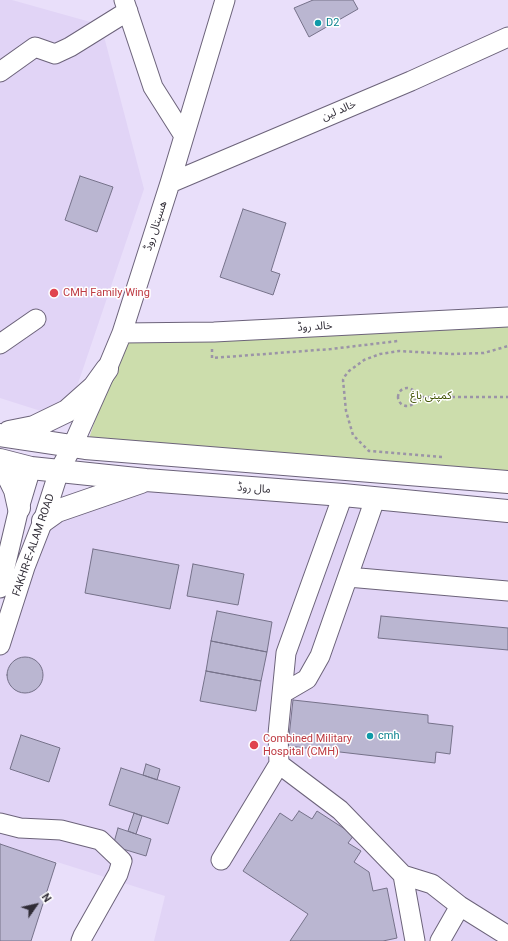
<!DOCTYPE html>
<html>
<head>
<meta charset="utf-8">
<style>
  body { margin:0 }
  #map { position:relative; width:508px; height:941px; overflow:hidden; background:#e9dffa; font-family:Roboto,sans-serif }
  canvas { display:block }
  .north { position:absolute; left:16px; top:885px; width:40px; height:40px; -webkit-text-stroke:3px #fff; paint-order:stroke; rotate:56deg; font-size:11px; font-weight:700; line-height:16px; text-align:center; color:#302c36 }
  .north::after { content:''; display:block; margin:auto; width:14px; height:18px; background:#302c36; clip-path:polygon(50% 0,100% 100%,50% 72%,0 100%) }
</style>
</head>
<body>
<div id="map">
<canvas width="508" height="941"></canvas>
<div class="north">N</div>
</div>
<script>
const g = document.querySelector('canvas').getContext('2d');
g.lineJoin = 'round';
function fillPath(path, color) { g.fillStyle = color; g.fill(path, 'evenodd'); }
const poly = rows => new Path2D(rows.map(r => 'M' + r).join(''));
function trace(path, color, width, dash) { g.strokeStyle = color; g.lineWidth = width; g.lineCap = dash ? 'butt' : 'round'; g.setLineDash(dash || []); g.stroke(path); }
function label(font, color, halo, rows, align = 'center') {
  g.font = font + ' Roboto,"Noto Sans Arabic",sans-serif'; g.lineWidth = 3; g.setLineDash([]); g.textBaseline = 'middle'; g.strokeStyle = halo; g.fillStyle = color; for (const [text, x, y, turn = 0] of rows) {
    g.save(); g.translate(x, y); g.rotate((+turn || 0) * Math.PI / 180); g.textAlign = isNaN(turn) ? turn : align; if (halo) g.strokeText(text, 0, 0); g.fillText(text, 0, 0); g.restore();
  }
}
fillPath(poly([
  [0,0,12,0,101,25,144,189,66,419,0,398],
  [146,480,508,515,508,941,154,941,165,896,0,844,0,647,43,521]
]), '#e1d4f6');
fillPath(poly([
  [508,317,508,479,86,447,125,332]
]), '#ccddac');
const building = poly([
  [313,0,353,0,358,9,309,37,294,8,313,0],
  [80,176,113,187,97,232,65,220,80,176],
  [243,209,286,223,271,271,280,274,273,295,220,277,243,209],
  [93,549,179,565,170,609,85,593,93,549],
  [193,564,244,574,238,605,187,596,193,564],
  [217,611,272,622,267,652,211,641,217,611],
  [381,616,508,628,508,650,378,638,381,616],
  [211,641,267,652,261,681,206,671,211,641],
  '7 675a18 18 0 1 1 36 0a18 18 0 1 1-36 0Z',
  [206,671,261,681,256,711,200,701,206,671],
  [293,700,428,715,428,723,453,726,450,754,436,752,435,763,288,746,293,700],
  [21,735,60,748,49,782,10,769,21,735],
  [146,764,160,769,157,780,143,775,146,764],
  [121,768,180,787,168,824,109,805,121,768],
  [299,811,312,819,317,811,354,835,348,843,361,851,354,862,369,872,373,891,387,888,397,938,383,941,290,941,308,914,243,871,280,813,292,821,299,811],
  [134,813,142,816,136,834,128,831,134,813],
  [118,828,151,839,146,856,113,846,118,828],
  [0,844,56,863,31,941,0,941,0,844]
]);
fillPath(building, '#bab6d1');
trace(building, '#76728a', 1);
const minor = poly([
  [124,0,153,87,184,136],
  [0,72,35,47,55,54,70,47,128,11],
  [170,183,411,81,508,37],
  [122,333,214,332,508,317],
  [0,344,36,319],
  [343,495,286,653,278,734,279,764,340,810,403,875,432,884,460,906,508,936],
  [348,577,508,591],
  [0,588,19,508,31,468],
  [0,645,25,567,43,521,59,471,72,447,107,369,122,333,170,183,225,0],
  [283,693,307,679,320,656,375,499],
  [0,823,20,828,61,830,100,840,122,861,118,874,83,936,81,941],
  [221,860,279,764],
  [403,875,415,941],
  [440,941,460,906]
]);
const major = poly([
  [9,432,34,427,67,411,94,387,107,369],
  [0,435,85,448,508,482],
  [0,460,31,468,146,480,343,495,508,511],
  [0,465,7,474,15,490,19,508],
  [43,521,57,511,141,482]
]);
trace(minor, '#6c637a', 21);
trace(major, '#6c637a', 24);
trace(poly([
  [212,349,212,358,331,349,398,341],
  '398 397a9 9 0 1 1 18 0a9 9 0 1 1-18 0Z',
  [416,397,508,397],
  [442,457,369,451,353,435,346,411,343,380,345,376,349,371,364,360,380,354,399,351,452,354,484,353,508,346]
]), '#9b94a7', 2.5, [3, 3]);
trace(minor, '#fff', 19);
trace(major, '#fff', 22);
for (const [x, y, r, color] of [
  [318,23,4,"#0f9aa8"],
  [54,293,5,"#e0444e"],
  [370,736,4,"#0f9aa8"],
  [254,745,5,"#e0444e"]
]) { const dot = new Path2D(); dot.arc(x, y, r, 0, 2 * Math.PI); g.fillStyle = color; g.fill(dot); trace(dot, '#fff', 1.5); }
label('11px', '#0d838f', '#fff', [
  ["D2",326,23],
  ["cmh",378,736]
], 'left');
label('11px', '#302c36', '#fff', [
  ["خالد لین",339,111,-23],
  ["ھسپتال روڈ",156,226,-72],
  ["خالد روڈ",315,327,-3],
  ["مال روڈ",254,489,4],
  ["FAKHR-E-ALAM ROAD",34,545,-71]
]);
label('11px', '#be3a42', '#fff', [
  ["CMH Family Wing",63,293],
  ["Combined Military",263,739],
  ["Hospital (CMH)",263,752]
], 'left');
label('11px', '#415303', '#fff', [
  ["کمپنی باغ",431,396]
]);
</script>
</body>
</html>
